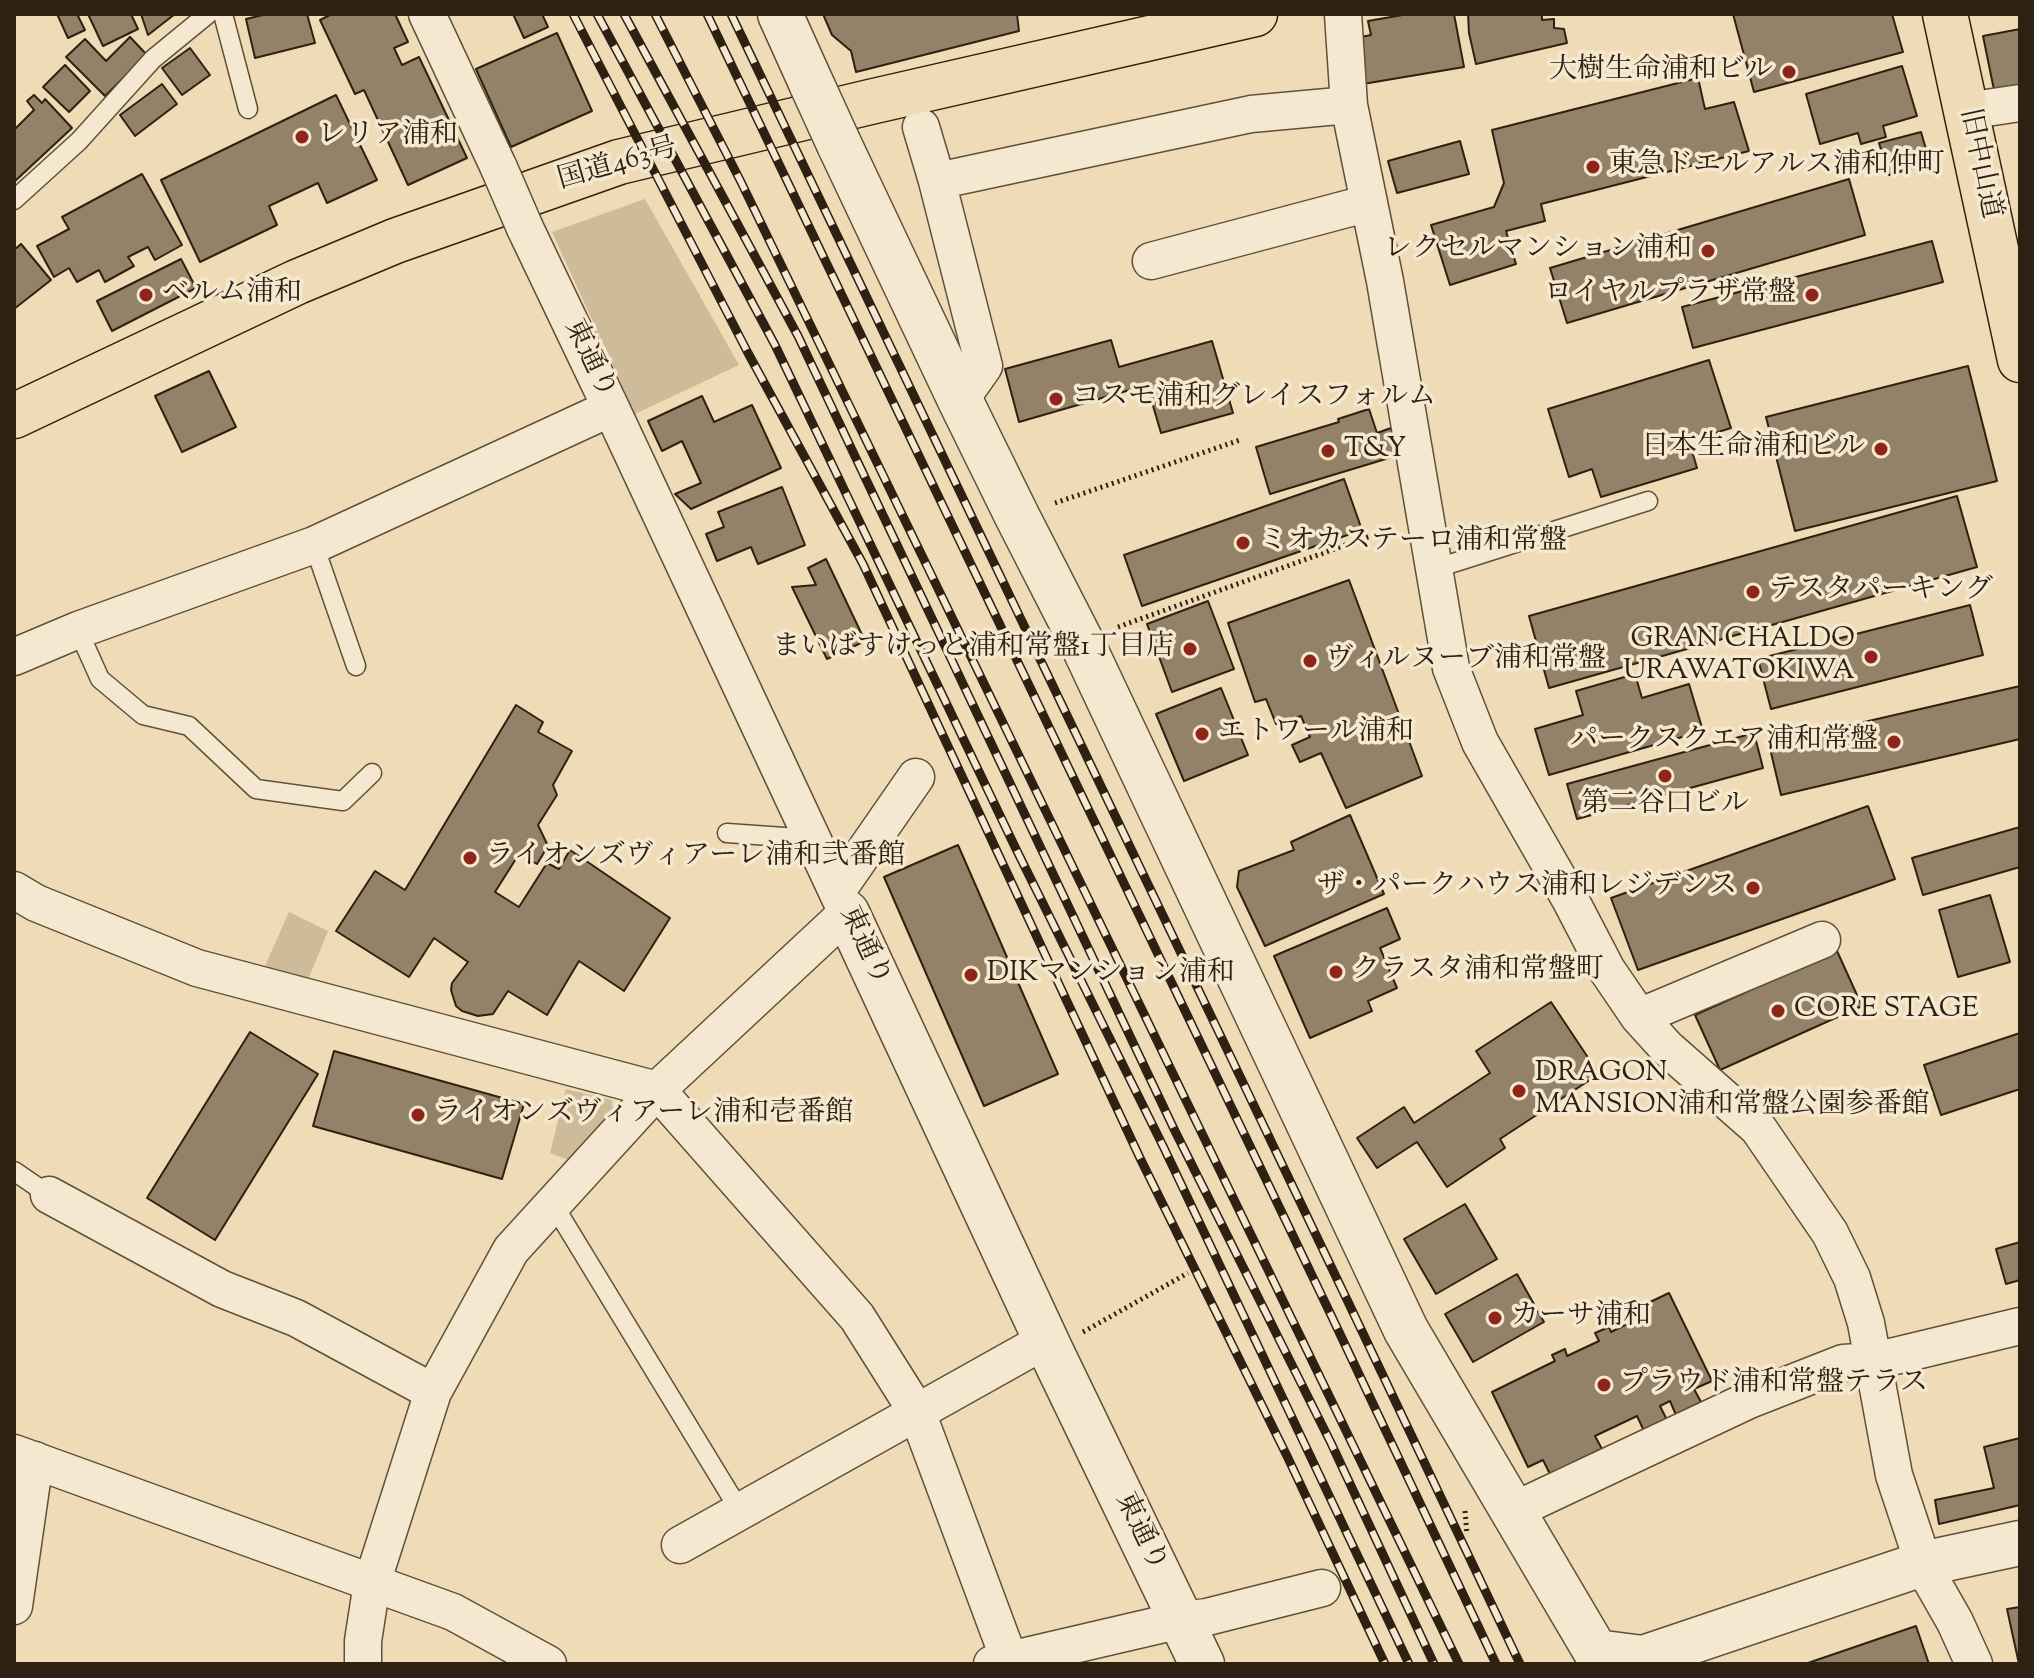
<!DOCTYPE html>
<html>
<head>
<meta charset="utf-8">
<style>
  body { margin:0 }
  #map { position:relative; width:2034px; height:1678px; overflow:hidden; background:#efdbb6; font-family:"Sorts Mill Goudy",serif }
  canvas { display:block }
  .frame { position:absolute; inset:0; border:16px solid #2f2112; pointer-events:none }
</style>
</head>
<body>
<div id="map">
<canvas width="2034" height="1678"></canvas>
<div class="frame"></div>
</div>
<script>
const g = document.querySelector('canvas').getContext('2d');
g.lineJoin = 'round';
function fillPath(path, color) { g.fillStyle = color; g.fill(path, 'evenodd'); }
const poly = rows => new Path2D(rows.map(r => 'M' + r).join(''));
function trace(path, color, width, dash) { g.strokeStyle = color; g.lineWidth = width; g.lineCap = dash ? 'butt' : 'round'; g.setLineDash(dash || []); g.stroke(path); }
function label(font, color, halo, rows, align = 'center') {
  g.font = font + ' "Sorts Mill Goudy","Noto Serif JP",serif'; g.lineWidth = 7; g.setLineDash([]); g.textBaseline = 'middle'; g.strokeStyle = halo; g.fillStyle = color; for (const [text, x, y, turn = 0] of rows) {
    g.save(); g.translate(x, y); g.rotate((+turn || 0) * Math.PI / 180); g.textAlign = isNaN(turn) ? turn : align; if (halo) g.strokeText(text, 0, 0); g.fillText(text, 0, 0); g.restore();
  }
}
fillPath(poly([
  [645,199,739,365,635,414,552,232],
  [289,912,328,931,308,980,264,968],
  [566,1089,611,1100,615,1114,574,1162,550,1153]
]), '#cebb9a');
const building = poly([
  [57,14,77,14,85,30,68,38,57,14],
  [88,14,131,14,138,29,103,46,88,14],
  [141,14,175,14,148,35,141,14],
  [267,14,307,14,315,43,255,58,246,19,267,14],
  [332,14,395,14,408,42,394,48,402,65,419,57,467,158,408,185,364,90,355,94,320,20,332,14],
  [513,14,542,14,548,27,524,38,513,14],
  [823,14,1017,14,1019,31,856,72,851,51,832,35,823,14],
  [1408,14,1454,14,1464,67,1363,84,1361,37,1371,35,1368,21,1408,14],
  [1468,14,1542,14,1542,20,1554,19,1554,28,1564,29,1567,43,1476,64,1469,33,1468,14],
  [1733,14,1892,14,1903,52,1754,92,1733,14],
  [2020,29,2020,85,1994,90,1983,36,2020,29],
  [557,33,592,111,511,147,476,69,557,33],
  [130,37,147,55,105,96,66,57,85,39,106,61,130,37],
  [190,48,210,75,182,95,162,68,190,48],
  [65,65,90,91,69,112,43,87,65,65],
  [1902,66,1917,116,1883,126,1886,137,1861,144,1858,133,1820,144,1806,94,1902,66],
  [1698,78,1705,109,1734,102,1749,151,1541,204,1545,221,1506,231,1516,264,1450,285,1431,225,1494,207,1504,183,1492,130,1698,78],
  [162,84,177,104,135,136,120,115,162,84],
  [34,95,42,103,45,99,72,128,14,182,14,130,34,110,27,101,34,95],
  [336,95,377,180,327,203,318,183,269,206,277,225,200,262,161,180,336,95],
  [1921,132,1930,163,1889,175,1879,143,1921,132],
  [1460,141,1469,174,1397,193,1388,161,1460,141],
  [142,174,182,245,155,260,148,247,128,257,134,266,105,282,99,270,77,282,69,268,54,277,37,246,69,229,62,217,142,174],
  [1849,179,1865,235,1567,323,1550,268,1849,179],
  [1932,241,1943,282,1693,348,1682,307,1932,241],
  [21,244,51,280,14,309,14,250,21,244],
  [181,259,196,288,112,331,97,301,181,259],
  [1111,340,1119,367,1212,341,1233,413,1161,433,1147,385,1019,422,1005,369,1111,340],
  [1709,360,1731,428,1689,441,1697,468,1601,497,1592,469,1569,477,1548,409,1709,360],
  [1968,366,1997,481,1795,531,1766,417,1968,366],
  [209,371,236,427,182,452,155,396,209,371],
  [702,396,714,422,752,405,781,468,691,509,675,494,701,483,682,441,662,451,648,421,702,396],
  [1369,409,1377,433,1391,428,1399,455,1270,494,1256,447,1339,422,1338,419,1369,409],
  [1344,479,1362,530,1142,606,1124,555,1344,479],
  [782,487,805,545,758,564,751,547,717,561,706,534,724,527,718,512,782,487],
  [1957,496,1977,567,1549,688,1529,616,1957,496],
  [826,559,865,641,827,659,792,587,816,585,808,568,826,559],
  [1349,580,1422,776,1346,808,1321,753,1300,762,1292,745,1310,737,1301,716,1276,724,1266,699,1255,702,1228,623,1349,580],
  [1208,601,1234,669,1172,692,1147,624,1208,601],
  [1970,605,1983,655,1771,709,1758,659,1970,605],
  [1635,674,1642,698,1689,684,1703,731,1549,775,1535,729,1583,715,1576,691,1635,674],
  [2020,686,2020,739,1781,795,1769,744,2020,686],
  [1221,688,1248,755,1184,781,1156,714,1221,688],
  [516,705,543,722,538,732,572,751,553,785,557,795,538,825,548,846,537,864,519,854,495,892,519,907,547,863,559,869,570,850,670,918,624,991,579,961,547,1015,508,991,493,1014,478,1016,462,1011,456,1006,451,990,452,983,468,962,434,938,409,977,336,931,375,871,405,890,516,705],
  [1754,733,1763,768,1577,819,1567,784,1754,733],
  [1868,806,1895,879,1638,970,1611,898,1868,806],
  [1350,815,1384,894,1265,946,1237,887,1239,871,1294,850,1291,842,1350,815],
  [2020,827,2020,867,1923,895,1912,858,2020,827],
  [958,845,1058,1074,984,1106,884,877,958,845],
  [1990,895,2010,962,1958,977,1939,910,1990,895],
  [1387,908,1400,939,1380,948,1397,988,1368,1001,1372,1011,1310,1038,1274,956,1387,908],
  [1837,951,1862,1006,1720,1070,1695,1015,1837,951],
  [1551,1002,1599,1074,1500,1139,1505,1148,1447,1187,1417,1142,1377,1168,1357,1138,1404,1107,1414,1123,1490,1073,1476,1051,1551,1002],
  [250,1032,318,1074,215,1240,147,1198,250,1032],
  [2020,1033,2020,1089,1941,1115,1924,1065,2020,1033],
  [334,1051,524,1104,502,1179,313,1126,334,1051],
  [1465,1204,1497,1259,1436,1294,1404,1239,1465,1204],
  [2020,1242,2020,1280,2006,1284,1996,1249,2020,1242],
  [1517,1274,1544,1322,1473,1362,1445,1314,1517,1274],
  [1669,1293,1712,1381,1694,1389,1701,1402,1676,1415,1670,1401,1660,1406,1667,1420,1644,1431,1637,1416,1595,1436,1602,1449,1550,1474,1543,1460,1528,1467,1492,1392,1555,1361,1552,1355,1565,1349,1567,1356,1599,1341,1595,1333,1609,1327,1611,1332,1633,1321,1629,1312,1669,1293],
  [2020,1438,2020,1505,1939,1524,1935,1500,1994,1488,1984,1447,2020,1438],
  [2020,1607,2020,1664,2019,1664,2007,1609,2020,1607],
  [1916,1626,1929,1664,1805,1664,1916,1626]
]);
fillPath(building, '#938267');
trace(building, '#2f2112', 2);
const service = poly([
  [223,14,248,109],
  [14,200,79,141,153,59,208,14],
  [314,545,356,666],
  [1434,569,1648,501],
  [78,630,100,679,143,715,189,726,256,789,343,801,372,773],
  [727,833,813,839],
  [14,1171,49,1195],
  [553,1204,740,1511]
]);
const minor = poly([
  [427,14,499,168],
  [1343,14,1349,105,1385,281,1451,668,1480,742,1570,899,1607,970,1639,1017,1667,1048,1758,1128,1830,1233,1852,1278,1866,1323,1894,1475,1916,1541,1922,1564,1955,1622,1974,1664],
  [1966,111,2020,103],
  [921,127,937,181,984,366,960,400],
  [937,181,1251,114,1349,105],
  [1151,261,1369,203],
  [14,657,78,630,314,545,611,408],
  [14,890,36,903,197,968,657,1090,857,1317,917,1412,1009,1659],
  [837,891,916,777],
  [1639,1017,1822,940],
  [49,1195,222,1289,296,1318,433,1392],
  [14,1453,453,1612,548,1664],
  [1513,1511,1749,1400,1843,1363,1874,1361,2020,1326],
  [680,1545,1046,1340],
  [14,1606,35,1460],
  [363,1664,363,1641,372,1583,433,1392,511,1250,657,1090,847,913,611,408,525,228],
  [992,1664,1181,1620,1207,1617,1322,1588]
]);
const tertiary = poly([
  [780,14,812,85],
  [839,144,960,400,1017,516,1081,641,1406,1330,1596,1652,1643,1658,1922,1564,2020,1543],
  [847,913,1051,1351,1202,1664]
]);
const primary = poly([
  [1945,14,2020,360]
]);
const trunk = poly([
  [14,416,297,282,395,241,619,162,870,102,1255,14]
]);
trace(service, '#5f503b', 21);
trace(minor, '#5f503b', 39);
trace(tertiary, '#5f503b', 47);
trace(primary, '#2f2112', 47);
trace(trunk, '#2f2112', 47);
trace(poly([
  [1055,503,1240,440],
  [1118,627,1390,529],
  [1083,1332,1188,1273],
  [1465,1511,1467,1535]
]), '#2f2112', 5, [2, 4]);
trace(service, '#f5e8d0', 18);
trace(minor, '#f5e8d0', 36);
trace(tertiary, '#f5e8d0', 44);
trace(primary, '#efdbb6', 44);
trace(trunk, '#efdbb6', 44);
const rail = poly([
  [573,14,748,353,863,564,1140,1158,1287,1456,1385,1664],
  [597,14,775,345,1016,849,1164,1148,1409,1664],
  [624,14,798,336,1174,1129,1331,1443,1434,1664],
  [655,14,741,182,1459,1664],
  [707,14,1331,1315,1496,1664],
  [731,14,1350,1306,1520,1664]
]);
trace(rail, '#2f2112', 9);
trace(rail, '#f5e8d0', 6, [18]);
const minorBridge = poly([
  [499,168,525,228]
]);
const tertiaryBridge = poly([
  [812,85,839,144]
]);
trace(minorBridge, '#5f503b', 39, []);
trace(tertiaryBridge, '#5f503b', 47, []);
trace(minorBridge, '#f5e8d0', 36);
trace(tertiaryBridge, '#f5e8d0', 44);
for (const [x, y, r, color] of [
  [1789,72,8,"#8f2418"],
  [302,137,8,"#8f2418"],
  [1593,167,8,"#8f2418"],
  [1708,251,8,"#8f2418"],
  [146,295,8,"#8f2418"],
  [1812,295,8,"#8f2418"],
  [1056,399,8,"#8f2418"],
  [1881,449,8,"#8f2418"],
  [1328,451,8,"#8f2418"],
  [1243,543,8,"#8f2418"],
  [1753,592,8,"#8f2418"],
  [1190,649,8,"#8f2418"],
  [1871,657,8,"#8f2418"],
  [1310,661,8,"#8f2418"],
  [1202,734,8,"#8f2418"],
  [1894,742,8,"#8f2418"],
  [1665,776,8,"#8f2418"],
  [470,858,8,"#8f2418"],
  [1753,888,8,"#8f2418"],
  [1336,972,8,"#8f2418"],
  [971,975,8,"#8f2418"],
  [1778,1011,8,"#8f2418"],
  [1519,1091,8,"#8f2418"],
  [418,1115,8,"#8f2418"],
  [1495,1318,8,"#8f2418"],
  [1604,1385,8,"#8f2418"]
]) { const dot = new Path2D(); dot.arc(x, y, r, 0, 2 * Math.PI); g.fillStyle = color; g.fill(dot); trace(dot, '#f5e8d0', 3); }
label('28px', '#2f2112', '#f5e8d0', [
  ["大樹生命浦和ビル",1773,72,"right"],
  ["レリア浦和",318,137],
  ["東急ドエルアルス浦和仲町",1609,167],
  ["レクセルマンション浦和",1692,251,"right"],
  ["ベルム浦和",162,295],
  ["ロイヤルプラザ常盤",1796,295,"right"],
  ["コスモ浦和グレイスフォルム",1072,399],
  ["日本生命浦和ビル",1865,449,"right"],
  ["T&Y",1344,451],
  ["ミオカステーロ浦和常盤",1259,543],
  ["テスタパーキング",1769,592],
  ["GRAN CHALDO",1855,641,"right"],
  ["URAWATOKIWA",1855,673,"right"],
  ["まいばすけっと浦和常盤1丁目店",1174,649,"right"],
  ["ヴィルヌーブ浦和常盤",1326,661],
  ["エトワール浦和",1218,734],
  ["パークスクエア浦和常盤",1878,742,"right"],
  ["第二谷口ビル",1665,806,"center"],
  ["ライオンズヴィアーレ浦和弐番館",486,858],
  ["ザ・パークハウス浦和レジデンス",1737,888,"right"],
  ["クラスタ浦和常盤町",1352,972],
  ["DIKマンション浦和",987,975],
  ["CORE STAGE",1794,1011],
  ["DRAGON",1535,1075],
  ["MANSION浦和常盤公園参番館",1535,1107],
  ["ライオンズヴィアーレ浦和壱番館",434,1115],
  ["カーサ浦和",1511,1318],
  ["プラウド浦和常盤テラス",1620,1385]
], 'left');
label('28px', '#2f2112', '#f5e8d0', [
  ["旧中山道",1978,164,78],
  ["国道463号",618,166,-16],
  ["東通り",588,360,64],
  ["東通り",863,947,65],
  ["東通り",1139,1533,64]
]);
</script>
</body>
</html>
